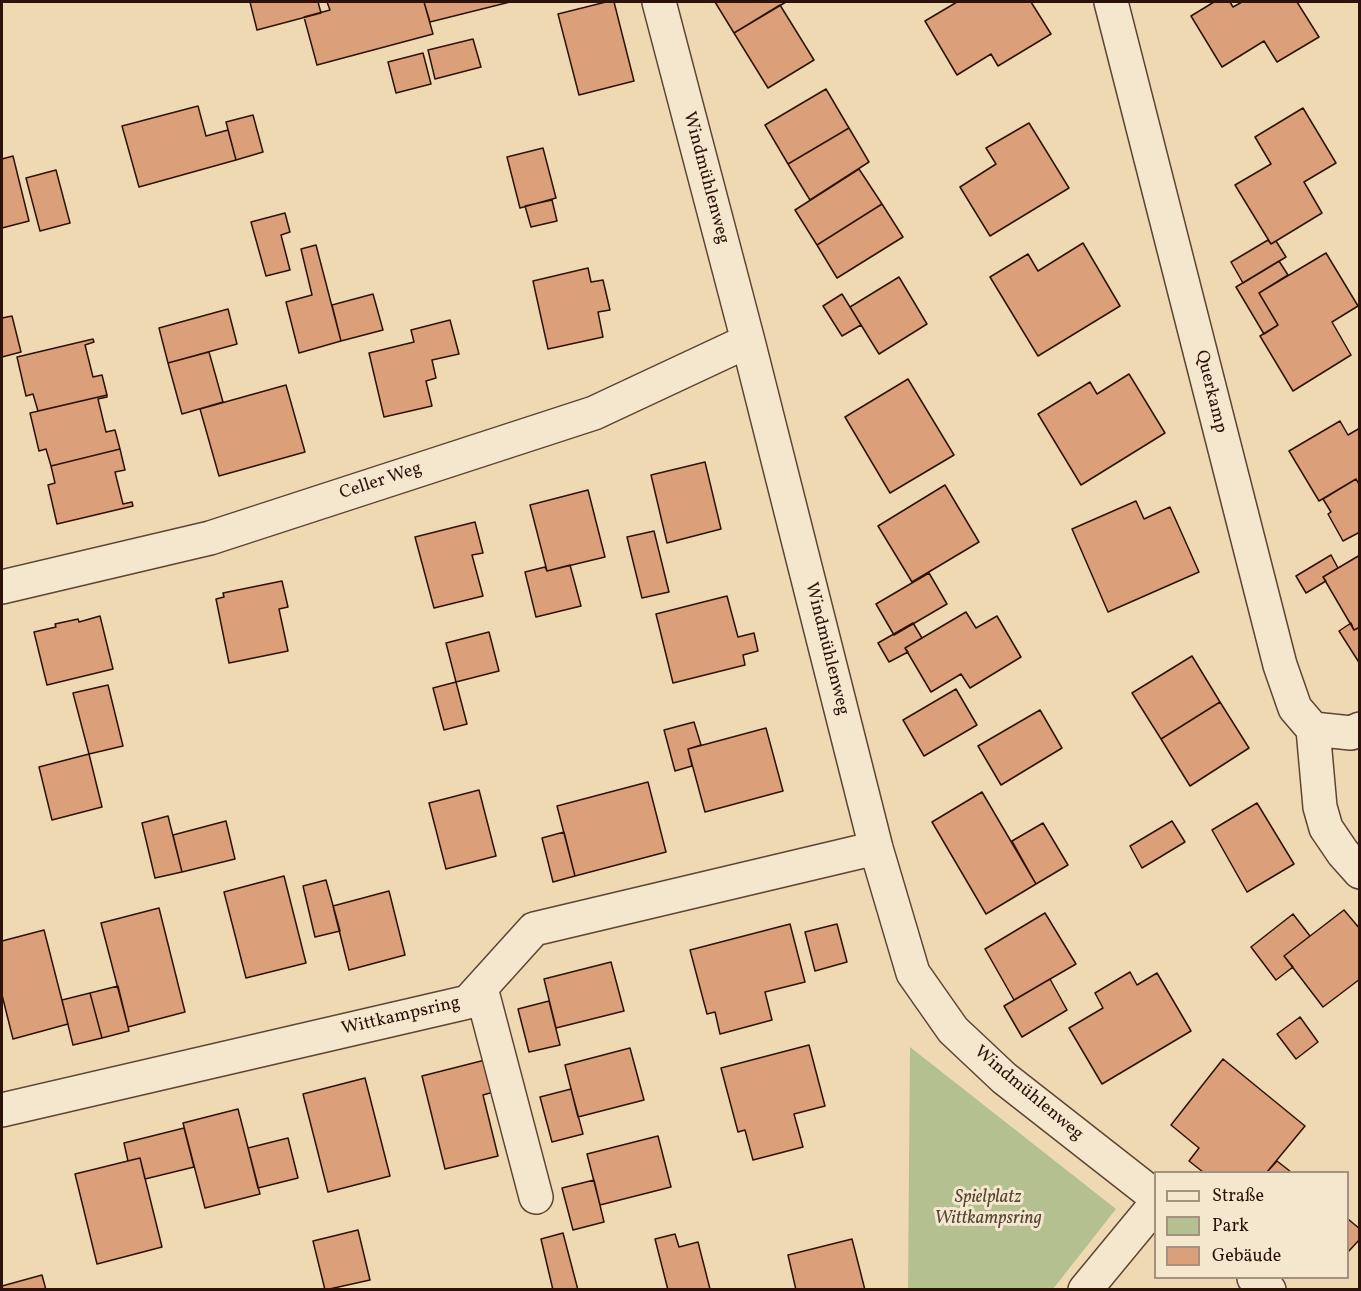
<!DOCTYPE html>
<html>
<head>
<meta charset="utf-8">
<style>
  body { margin:0 }
  #map { position:relative; width:1361px; height:1291px; overflow:hidden; background:#efd9b3; font-family:Vollkorn,serif }
  canvas { display:block }
  .frame { position:absolute; inset:0; border:3px solid #2c1209; pointer-events:none }
  .legend { position:absolute; left:1154px; top:1171px; width:195px; height:108px; box-sizing:border-box; background:#f5e6ce; border:2px solid #a5917f; margin:0; padding:8px 10px; list-style:none; font-size:18px; color:#2c1209 }
  .legend li { display:flex; align-items:center; gap:12px; height:30px }
  .legend b { width:30px; border:2px solid #a5917f }
</style>
</head>
<body>
<div id="map">
<canvas width="1361" height="1291"></canvas>
<div class="frame"></div>
<ul class="legend">
<li><b style="height:8px;background:#f5e6ce"></b>Straße</li>
<li><b style="height:16px;background:#b4c090"></b>Park</li>
<li><b style="height:16px;background:#db9f79"></b>Gebäude</li>
</ul>
</div>
<script>
const g = document.querySelector('canvas').getContext('2d');
g.lineJoin = 'round';
function fillPath(path, color) { g.fillStyle = color; g.fill(path, 'evenodd'); }
const poly = rows => new Path2D(rows.map(r => 'M' + r).join(''));
function trace(path, color, width, dash) { g.strokeStyle = color; g.lineWidth = width; g.lineCap = dash ? 'butt' : 'round'; g.setLineDash(dash || []); g.stroke(path); }
function label(font, color, halo, rows, align = 'center') {
  g.font = font + ' Vollkorn,serif'; g.lineWidth = 6; g.setLineDash([]); g.textBaseline = 'middle'; g.strokeStyle = halo; g.fillStyle = color; for (const [text, x, y, turn = 0] of rows) {
    g.save(); g.translate(x, y); g.rotate((+turn || 0) * Math.PI / 180); g.textAlign = isNaN(turn) ? turn : align; if (halo) g.strokeText(text, 0, 0); g.fillText(text, 0, 0); g.restore();
  }
}
fillPath(poly([
  [910,1047,1116,1209,1053,1289,908,1289]
]), '#b4c090');
const building = poly([
  [250,2,318,2,321,13,257,30,250,2],
  [327,2,424,2,433,34,317,65,304,17,330,10,327,2],
  [424,2,510,2,430,22,424,2],
  [606,2,614,2,634,81,579,95,558,14,606,2],
  [715,2,786,2,734,33,715,2],
  [957,2,1031,2,1051,34,998,66,991,54,957,75,925,21,957,2],
  [1214,2,1230,2,1233,7,1242,2,1297,2,1319,37,1277,62,1264,41,1222,67,1191,16,1214,2],
  [780,5,814,60,768,88,734,33,780,5],
  [473,39,481,67,435,79,428,50,473,39],
  [423,53,431,84,396,93,388,62,423,53],
  [826,89,849,128,788,164,765,125,826,89],
  [198,106,206,136,228,130,236,160,139,187,122,126,198,106],
  [1303,108,1336,163,1304,182,1322,213,1271,244,1235,185,1271,164,1255,137,1303,108],
  [253,115,263,152,236,160,226,122,253,115],
  [1029,123,1069,188,990,236,960,187,996,164,986,148,1029,123],
  [849,128,869,162,810,200,788,164,849,128],
  [543,148,556,198,520,208,507,157,543,148],
  [13,156,29,221,2,228,2,159,13,156],
  [859,169,882,204,817,245,795,210,859,169],
  [56,170,70,223,40,231,26,178,56,170],
  [552,200,557,221,531,227,525,206,552,200],
  [882,204,903,237,837,278,817,245,882,204],
  [285,213,290,232,281,235,290,270,266,276,251,222,285,213],
  [1268,240,1271,244,1276,241,1286,257,1243,283,1231,262,1268,240],
  [1083,243,1120,306,1038,356,990,277,1028,254,1038,271,1083,243],
  [316,245,341,341,299,353,286,302,312,295,301,249,316,245],
  [1326,253,1358,306,1332,322,1351,355,1293,391,1260,336,1278,325,1259,293,1326,253],
  [1279,261,1288,275,1259,293,1278,325,1264,334,1236,287,1279,261],
  [588,268,591,282,603,280,610,310,598,312,603,337,548,349,533,281,588,268],
  [899,277,927,324,879,354,850,307,899,277],
  [373,294,383,330,341,341,332,305,373,294],
  [842,294,861,325,842,336,823,306,842,294],
  [228,309,237,344,168,363,159,328,228,309],
  [12,316,21,352,2,357,2,318,12,316],
  [450,320,459,354,432,360,436,378,426,381,432,406,384,417,369,353,414,342,411,330,450,320],
  [93,339,94,342,85,345,93,377,102,375,107,395,38,411,33,394,26,396,17,357,93,339],
  [209,352,223,402,182,414,168,363,209,352],
  [1129,374,1165,433,1081,485,1038,414,1090,382,1097,394,1129,374],
  [908,379,954,455,890,493,845,417,908,379],
  [286,385,305,452,219,476,200,409,286,385],
  [107,395,107,397,98,399,106,432,115,430,120,449,51,466,46,449,39,451,30,413,107,395],
  [1340,421,1348,435,1360,428,1360,486,1356,479,1319,501,1289,451,1340,421],
  [120,449,125,470,115,472,123,504,132,502,133,506,57,524,48,485,55,483,51,466,120,449],
  [705,462,721,529,667,543,651,475,705,462],
  [1356,479,1360,486,1360,532,1343,541,1328,514,1331,512,1323,499,1356,479],
  [945,485,979,542,912,582,878,526,945,485],
  [588,490,605,557,547,571,530,505,588,490],
  [1136,501,1144,519,1170,507,1199,572,1108,612,1072,529,1136,501],
  [475,522,483,553,472,555,483,596,434,608,415,537,475,522],
  [654,531,669,592,642,598,627,537,654,531],
  [1331,555,1338,568,1323,577,1326,581,1306,593,1296,576,1331,555],
  [1360,555,1360,627,1354,630,1323,577,1360,555],
  [570,565,581,606,536,617,525,572,545,567,547,571,570,565],
  [929,573,947,604,894,635,876,604,929,573],
  [282,581,288,607,279,609,288,651,229,663,216,599,224,597,223,593,282,581],
  [727,596,738,637,754,633,758,651,743,655,745,665,673,683,656,614,727,596],
  [966,612,976,628,997,616,1021,657,970,688,961,674,931,692,905,648,966,612],
  [100,616,113,669,47,685,34,632,56,627,55,624,78,619,79,622,100,616],
  [913,623,922,638,905,648,908,652,889,662,878,643,913,623],
  [1351,623,1354,630,1360,627,1360,664,1339,631,1351,623],
  [489,632,499,671,456,682,446,643,489,632],
  [1192,656,1220,702,1161,739,1132,693,1192,656],
  [456,682,467,724,444,730,433,688,456,682],
  [108,685,123,746,89,754,73,693,108,685],
  [956,689,977,725,924,756,903,720,956,689],
  [1220,702,1249,748,1190,786,1161,739,1220,702],
  [1040,710,1062,748,1001,785,978,746,1040,710],
  [694,722,701,745,688,749,692,766,675,771,664,730,694,722],
  [766,728,783,791,705,812,688,749,766,728],
  [89,754,102,807,52,820,39,767,89,754],
  [648,782,666,852,575,876,557,806,648,782],
  [479,790,496,856,446,869,429,803,479,790],
  [982,792,1036,884,986,914,932,822,982,792],
  [1257,803,1294,864,1247,892,1212,830,1257,803],
  [168,816,182,872,155,878,142,823,168,816],
  [226,821,235,859,182,872,173,835,226,821],
  [1172,821,1185,842,1142,868,1130,846,1172,821],
  [1043,823,1068,865,1036,884,1012,841,1043,823],
  [564,832,575,876,553,882,542,838,564,832],
  [284,876,306,963,246,978,224,892,284,876],
  [326,880,340,931,315,937,303,886,326,880],
  [389,891,405,955,349,970,333,906,389,891],
  [159,908,185,1012,128,1027,101,923,159,908],
  [1344,910,1360,929,1360,979,1323,1007,1284,956,1344,910],
  [1045,913,1076,964,1014,1000,985,949,1045,913],
  [1293,914,1310,936,1284,956,1293,967,1276,980,1251,947,1293,914],
  [790,924,805,982,765,992,772,1020,720,1034,715,1012,707,1014,690,950,790,924],
  [837,924,847,962,815,971,805,932,837,924],
  [44,930,68,1024,13,1039,2,995,2,941,44,930],
  [611,962,624,1011,556,1028,544,979,611,962],
  [1130,972,1137,985,1157,973,1191,1031,1102,1084,1069,1028,1103,1008,1095,993,1130,972],
  [1050,979,1067,1010,1022,1037,1004,1006,1050,979],
  [118,986,129,1031,102,1038,90,993,118,986],
  [90,993,102,1038,73,1045,62,1000,90,993],
  [549,1001,560,1045,529,1052,518,1009,549,1001],
  [1300,1017,1318,1042,1296,1059,1277,1034,1300,1017],
  [809,1045,825,1106,794,1114,803,1147,753,1160,745,1130,738,1132,721,1068,809,1045],
  [630,1048,644,1100,578,1117,565,1065,630,1048],
  [489,1059,497,1091,483,1095,498,1156,445,1169,422,1076,489,1059],
  [1223,1059,1305,1126,1267,1172,1203,1172,1189,1161,1199,1148,1171,1125,1223,1059],
  [365,1078,390,1176,328,1192,303,1094,365,1078],
  [571,1089,583,1134,552,1142,540,1097,571,1089],
  [238,1109,260,1194,205,1208,183,1123,238,1109],
  [184,1128,194,1167,145,1179,140,1158,128,1161,124,1143,184,1128],
  [658,1136,671,1187,600,1205,587,1154,658,1136],
  [288,1138,298,1178,258,1188,248,1148,288,1138],
  [140,1158,162,1247,97,1264,75,1174,140,1158],
  [1277,1161,1291,1172,1267,1172,1277,1161],
  [594,1180,604,1222,573,1230,562,1188,594,1180],
  [1348,1219,1360,1229,1360,1239,1348,1252,1348,1219],
  [358,1230,370,1280,325,1290,313,1241,358,1230],
  [563,1233,578,1290,553,1290,541,1239,563,1233],
  [675,1234,679,1247,698,1242,710,1289,668,1290,655,1239,675,1234],
  [852,1239,865,1290,796,1290,788,1255,852,1239],
  [42,1275,46,1290,2,1290,2,1286,42,1275]
]);
fillPath(building, '#db9f79');
trace(building, '#2c1209', 1.5);
const minor = poly([
  [659,2,748,341,876,848,913,973,953,1030,1004,1078,1156,1197],
  [1111,2,1280,665,1295,708,1313,729,1351,733,1360,729],
  [2,587,210,538,594,413,748,341],
  [1313,729,1320,807,1326,828,1343,853,1360,872],
  [481,988,536,1197],
  [2,1110,468,1002,534,929,876,848],
  [1254,1278,1269,1290],
  [1085,1290,1156,1204]
]);
trace(minor, '#5d4434', 36);
trace(minor, '#f5e6ce', 33);
label('18px', '#2c1209', '#f5e6ce', [
  ["Windmühlenweg",705,178,75],
  ["Querkamp",1210,392,76],
  ["Celler Weg",381,482,-18],
  ["Windmühlenweg",826,649,76],
  ["Wittkampsring",401,1017,-13],
  ["Windmühlenweg",1028,1094,40]
]);
label('italic 18px', '#554632', '#f5e6ce', [
  ["Spielplatz",988,1199],
  ["Wittkampsring",988,1220]
]);
</script>
</body>
</html>
